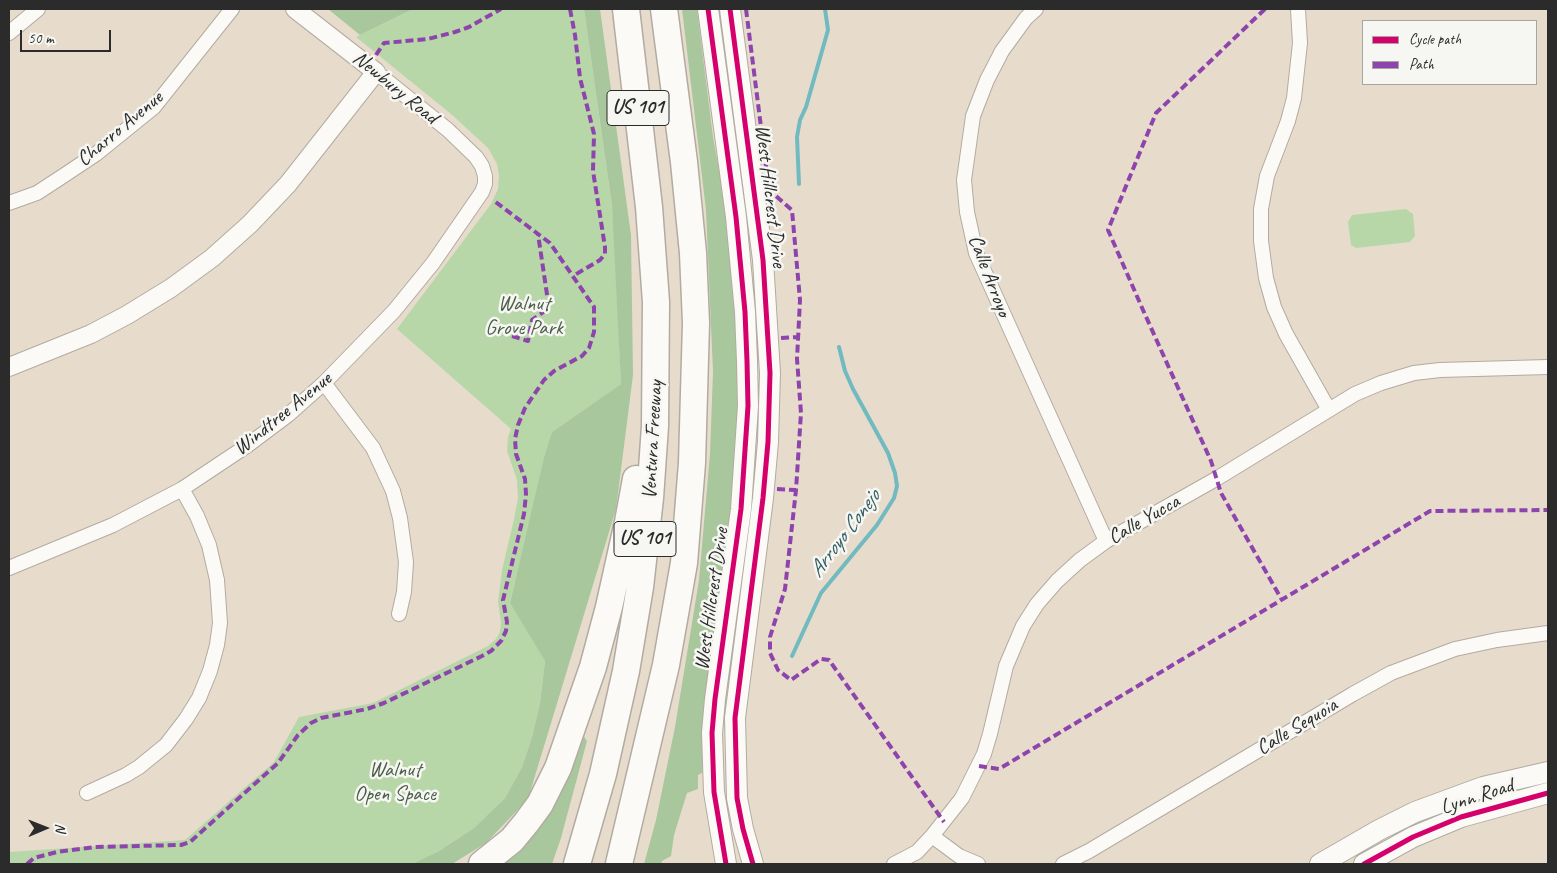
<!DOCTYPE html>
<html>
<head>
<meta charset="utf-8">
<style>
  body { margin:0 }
  #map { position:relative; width:1557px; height:873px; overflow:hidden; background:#e7dccc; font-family:Caveat,sans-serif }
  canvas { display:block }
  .frame { position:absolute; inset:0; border:10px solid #2b2b2b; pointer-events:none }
  .legend { position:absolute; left:1362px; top:20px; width:175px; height:65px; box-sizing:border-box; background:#f6f6f2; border:1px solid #a5a5a2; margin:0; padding:6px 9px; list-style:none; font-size:15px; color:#2b2b2b }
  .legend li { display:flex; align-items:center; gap:10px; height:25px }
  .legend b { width:25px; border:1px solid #a5a5a2 }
  .north { position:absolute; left:20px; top:803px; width:50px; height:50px; -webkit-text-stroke:4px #f6f6f2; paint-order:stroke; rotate:89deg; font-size:14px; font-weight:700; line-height:20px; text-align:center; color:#2b2b2b }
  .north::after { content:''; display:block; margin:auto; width:18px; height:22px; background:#2b2b2b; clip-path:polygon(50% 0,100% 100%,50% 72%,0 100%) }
  .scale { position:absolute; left:20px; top:30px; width:91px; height:22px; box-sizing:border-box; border:2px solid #2b2b2b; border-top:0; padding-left:6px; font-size:15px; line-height:18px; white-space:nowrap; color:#2b2b2b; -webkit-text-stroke:4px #f6f6f2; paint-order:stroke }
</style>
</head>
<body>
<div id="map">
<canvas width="1557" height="873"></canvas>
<div class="frame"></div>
<ul class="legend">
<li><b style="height:6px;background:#d6006c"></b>Cycle path</li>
<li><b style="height:6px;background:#8e44ad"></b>Path</li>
</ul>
<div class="north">N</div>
<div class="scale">50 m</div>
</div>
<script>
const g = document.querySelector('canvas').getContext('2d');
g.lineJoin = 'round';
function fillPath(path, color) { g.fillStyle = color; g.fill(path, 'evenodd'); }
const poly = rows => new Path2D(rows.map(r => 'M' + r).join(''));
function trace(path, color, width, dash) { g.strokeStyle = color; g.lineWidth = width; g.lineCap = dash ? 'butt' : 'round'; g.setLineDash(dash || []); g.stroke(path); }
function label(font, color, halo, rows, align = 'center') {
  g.font = font + ' Caveat,sans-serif'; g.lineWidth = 5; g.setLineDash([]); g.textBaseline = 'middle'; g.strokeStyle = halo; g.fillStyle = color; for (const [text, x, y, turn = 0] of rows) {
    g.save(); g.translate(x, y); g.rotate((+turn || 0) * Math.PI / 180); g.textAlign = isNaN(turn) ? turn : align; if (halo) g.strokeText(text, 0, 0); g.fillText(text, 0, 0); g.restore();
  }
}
fillPath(poly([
  [413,9,584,9,612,207,616,266,621,384,552,432,510,602,545,661,540,703,532,737,522,767,505,798,474,828,439,851,412,864,9,864,9,852,185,840,274,762,299,717,373,703,488,646,496,639,500,632,501,623,498,601,502,570,514,519,518,498,517,480,507,451,508,437,511,429,397,329,491,204,498,189,499,176,497,164,488,148,451,114,356,37],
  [1406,209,1413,214,1415,236,1410,242,1356,248,1351,245,1348,222,1352,215]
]), '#b8d7a8');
fillPath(poly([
  [328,9,413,9,360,35],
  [584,9,600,9,631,235,633,375,616,509,528,799,486,843,452,864,412,864,439,851,474,828,505,798,522,767,532,737,540,703,545,661,510,603,544,458,552,432,621,384,612,206],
  [682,9,697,9,713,137,734,254,741,383,737,461,704,705,702,773,698,775,698,789,687,793,674,835,671,856,662,861,661,864,644,864,656,820,675,727,699,580,710,454,713,372,706,210],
  [583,735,587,741,561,838,552,864,493,864]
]), '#a8c79d');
trace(poly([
  [799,184,797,137,800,120,806,107,828,30,825,9],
  [792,656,821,593,877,525,894,498,897,486,895,473,888,453,853,389,845,371,839,347]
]), '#71bac0', 4);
const minor = poly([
  [1036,9,1026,18,1002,51,987,80,973,116,964,180,967,212,976,253,1106,541],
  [1298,9,1300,43,1294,98,1288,121,1267,176,1261,209,1261,241,1266,278,1274,307,1286,334,1329,410],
  [9,33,38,9],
  [9,203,37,193,63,176,96,154,154,107,232,9],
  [324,383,373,448,393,491,400,518,406,562,404,592,399,614],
  [9,568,113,525,182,489,248,445,288,415,324,383,394,311,433,263,482,192,485,184,485,176,482,166,476,157,448,130,376,72],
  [87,793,126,775,139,767,166,745,186,719,199,698,210,671,217,645,220,623,217,580,209,545,197,516,182,489],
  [932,836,959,856,978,864],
  [894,864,917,852,932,836,962,798,984,754,990,734,1006,666,1023,626,1037,604,1057,581,1080,560,1106,541,1216,479,1355,394,1381,383,1414,373,1440,370,1548,367],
  [1063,864,1089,851,1353,694,1391,673,1455,649,1497,640,1548,633]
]);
const tertiary = poly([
  [9,367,91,334,127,315,171,288,212,258,250,224,288,184,376,72,295,9]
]);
const secondary = poly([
  [708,9,736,217,745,312,747,361,748,406,741,509,715,699,712,733,714,792,726,864],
  [730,9,763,260,770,373,768,442,763,498,735,718,737,798,743,829,753,864],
  [1320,864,1379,830,1415,812,1483,787,1548,772],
  [1364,864,1413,837,1461,817,1548,793]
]);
const motorway = poly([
  [482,864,512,840,526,823,540,804,558,768,593,667,609,607,628,522,636,479],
  [577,864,603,774,626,671,640,587,650,498,655,426,656,302,649,207,626,9],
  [619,864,666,665,684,563,692,463,696,323,693,253,684,162,664,9]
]);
trace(minor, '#b2aba1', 16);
trace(tertiary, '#b2aba1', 20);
trace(secondary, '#b2aba1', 22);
trace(motorway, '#b2aba1', 29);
trace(minor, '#fbfaf7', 14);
trace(tertiary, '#fbfaf7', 18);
trace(secondary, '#fbfaf7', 20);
trace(motorway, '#fbfaf7', 26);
trace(poly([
  [570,9,575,35,580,78,594,134,593,171,605,247,605,254,600,260,573,276],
  [746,9,769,190,792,210,800,300,797,359,801,413,796,490,785,589,770,637,770,653,778,670,791,680,821,659,829,660,944,822],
  [1265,9,1156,113,1108,230,1143,310,1211,461,1221,493,1282,600],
  [376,55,384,43,428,39,455,32,469,27,501,9],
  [512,336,528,341,532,320,549,308,538,234],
  [781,338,799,337],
  [777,489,796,490],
  [979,766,999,769,1430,511,1548,510],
  [27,864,34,858,57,852,95,847,181,845,190,842,278,763,298,735,311,723,321,718,367,709,384,703,482,656,491,651,501,641,506,631,507,622,503,600,524,514,526,494,525,479,516,454,515,439,518,425,525,408,544,380,554,371,582,356,589,348,594,332,594,307,550,243,493,200]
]), '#8e44ad', 4, [8, 4]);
trace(poly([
  [708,9,736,217,745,312,747,361,748,406,741,509,715,699,712,733,714,792,726,864],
  [730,9,763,260,770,373,768,442,763,498,735,718,737,798,743,829,753,864],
  [1364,864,1413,837,1461,817,1548,793]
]), '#d6006c', 5);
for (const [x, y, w] of [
  [638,108,62],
  [645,539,62]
]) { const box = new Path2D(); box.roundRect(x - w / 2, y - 17.5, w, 35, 4); g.fillStyle = '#f6f6f2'; g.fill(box); trace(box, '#2b2b2b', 1); }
label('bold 20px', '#2b2b2b', null, [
  ["US 101",638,108],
  ["US 101",645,539]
]);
label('21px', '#2b2b2b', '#f6f6f2', [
  ["Newbury Road",395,88,39],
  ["Charro Avenue",120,129,-40],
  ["West Hillcrest Drive",770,196,83],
  ["Calle Arroyo",989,276,69],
  ["Windtree Avenue",283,414,-39],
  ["Ventura Freeway",653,440,-87],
  ["Calle Yucca",1144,520,-30],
  ["West Hillcrest Drive",712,599,-82],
  ["Calle Sequoia",1297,727,-31],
  ["Lynn Road",1477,797,-18]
]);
label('21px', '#4a5d48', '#f6f6f2', [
  ["Walnut",524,304],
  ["Grove Park",524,328],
  ["Walnut",395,770],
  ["Open Space",395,794]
]);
label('italic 22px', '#335f65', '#f6f6f2', [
  ["Arroyo Conejo",845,534,-53]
]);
</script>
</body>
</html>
